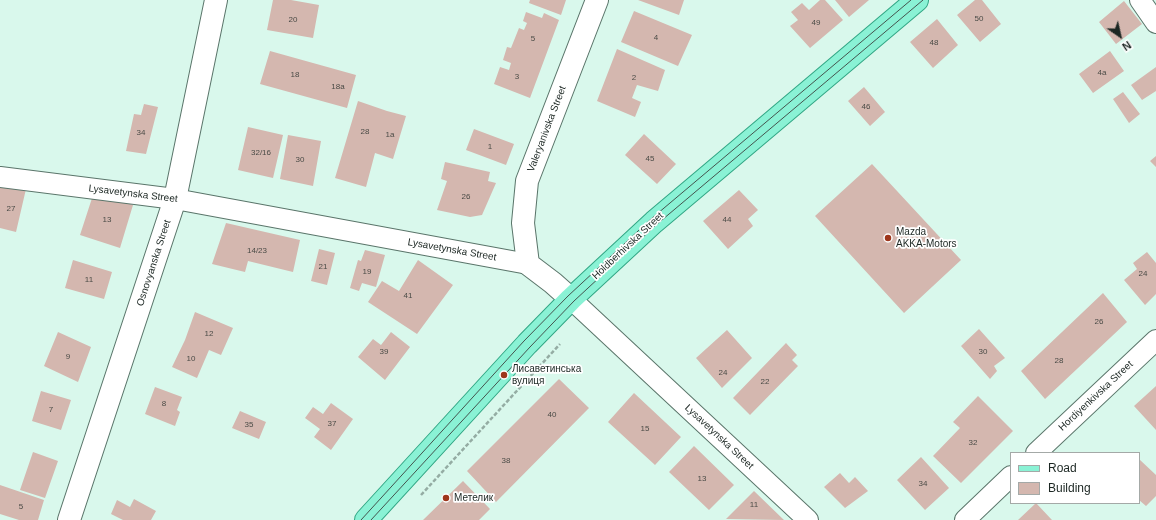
<!DOCTYPE html>
<html>
<head>
<meta charset="utf-8">
<style>
  body { margin:0 }
  #map { position:relative; width:1156px; height:520px; overflow:hidden; background:#d9f8ec; font-family:Helvetica,sans-serif }
  canvas { display:block }
  .legend { position:absolute; left:1010px; top:452px; width:130px; height:52px; box-sizing:border-box; background:#fff; border:1px solid #a4a9a7; margin:0; padding:5px 7px; list-style:none; font-size:12px; color:#1c2723 }
  .legend li { display:flex; align-items:center; gap:8px; height:20px }
  .legend b { width:20px; border:1px solid #a4a9a7 }
  .north { position:absolute; left:1100px; top:16px; width:40px; height:40px; -webkit-text-stroke:3px #fff; paint-order:stroke; rotate:146deg; font-size:11px; font-weight:700; line-height:16px; text-align:center; color:#1c2723 }
  .north::after { content:''; display:block; margin:auto; width:14px; height:18px; background:#1c2723; clip-path:polygon(50% 0,100% 100%,50% 72%,0 100%) }
</style>
</head>
<body>
<div id="map">
<canvas width="1156" height="520"></canvas>
<ul class="legend">
<li><b style="height:5px;background:#8af2d5"></b>Road</li>
<li><b style="height:11px;background:#d4b7af"></b>Building</li>
</ul>
<div class="north">N</div>
</div>
<script>
const g = document.querySelector('canvas').getContext('2d');
g.lineJoin = 'round';
function fillPath(path, color) { g.fillStyle = color; g.fill(path, 'evenodd'); }
const poly = rows => new Path2D(rows.map(r => 'M' + r).join(''));
function trace(path, color, width, dash) { g.strokeStyle = color; g.lineWidth = width; g.lineCap = dash ? 'butt' : 'round'; g.setLineDash(dash || []); g.stroke(path); }
function label(font, color, halo, rows, align = 'center') {
  g.font = font + ' Helvetica,sans-serif'; g.lineWidth = 3.5; g.setLineDash([]); g.textBaseline = 'middle'; g.strokeStyle = halo; g.fillStyle = color; for (const [text, x, y, turn = 0] of rows) {
    g.save(); g.translate(x, y); g.rotate((+turn || 0) * Math.PI / 180); g.textAlign = isNaN(turn) ? turn : align; if (halo) g.strokeText(text, 0, 0); g.fillText(text, 0, 0); g.restore();
  }
}
fillPath(poly([
  [273,0,291,0,319,5,313,38,267,30],
  [530,0,566,0,561,15,529,3],
  [638,0,684,0,679,15],
  [820,0,825,0,843,20,810,48,790,26,798,20,791,12,802,3,809,10],
  [835,0,869,0,849,17],
  [975,0,982,0,1001,24,980,42,957,15],
  [1124,1,1142,24,1116,44,1099,22],
  [634,11,692,35,678,66,621,42],
  [526,12,542,18,544,13,559,20,530,98,494,84,500,67,509,70,511,63,503,60,507,47,511,48,519,28,524,30,527,23,523,21],
  [937,19,958,45,933,68,910,42],
  [617,49,665,70,658,91,637,85,632,98,641,102,635,117,597,101],
  [270,51,356,75,347,108,260,84],
  [1110,51,1124,71,1093,93,1079,74],
  [1156,67,1156,91,1142,100,1131,85],
  [864,87,885,112,870,126,848,101],
  [1123,92,1140,114,1129,123,1113,99],
  [358,101,387,111,406,116,393,159,375,153,366,187,335,178],
  [144,104,158,107,146,154,126,151,134,114,141,115],
  [248,127,283,135,273,178,238,170],
  [474,129,514,144,506,165,466,150],
  [644,134,676,164,657,184,625,155],
  [288,135,321,141,313,186,280,179],
  [1156,156,1156,167,1150,161],
  [445,162,490,172,488,181,496,183,482,215,470,217,437,210,447,181,441,179],
  [872,164,961,260,904,313,815,216],
  [0,186,26,189,16,232,0,228],
  [739,190,758,210,748,219,753,226,728,249,703,221],
  [94,192,133,205,120,248,80,235],
  [226,223,300,240,293,272,248,261,245,272,212,264],
  [319,249,335,253,327,285,311,281],
  [365,250,385,255,376,287,362,283,359,291,350,288,358,260,361,261],
  [1147,252,1156,263,1156,294,1145,305,1124,280,1137,269,1133,263],
  [73,260,112,272,104,299,65,288],
  [418,260,453,285,417,334,368,302,382,281,399,291],
  [1103,293,1127,322,1045,399,1021,371],
  [195,312,233,328,221,355,209,350,197,378,172,367,185,340],
  [979,329,1005,358,994,366,997,371,990,379,961,346],
  [727,330,752,358,722,388,696,358],
  [58,332,91,347,78,382,44,366],
  [391,332,410,347,385,380,358,357,373,339,381,345],
  [786,343,797,355,792,360,798,366,750,415,733,398],
  [559,379,589,408,496,502,467,471],
  [1156,386,1156,430,1134,406],
  [155,387,182,397,177,410,180,412,175,426,145,414],
  [41,391,71,400,61,430,32,421],
  [634,393,681,437,655,465,608,422],
  [978,396,1013,431,961,483,933,456,960,428,953,422],
  [331,403,353,419,331,450,314,437,320,429,305,418,313,407,323,414],
  [240,411,266,422,259,439,232,428],
  [694,446,734,485,709,510,669,472],
  [33,452,58,461,45,498,20,490],
  [921,457,949,488,925,510,897,480],
  [1139,459,1156,475,1156,496,1146,506,1139,500],
  [840,473,849,483,855,477,868,491,845,508,824,487],
  [463,481,490,509,479,520,423,520],
  [0,485,44,500,38,520,19,520,0,514],
  [754,491,784,520,726,519],
  [134,499,156,511,151,520,123,520,111,514,117,500,130,507],
  [1036,503,1052,520,1018,520]
]), '#d4b7af');
const street = poly([
  [1140,0,1156,23],
  [0,177,175,199,528,264],
  [571,299,808,520],
  [1036,453,1156,340],
  [965,520,1011,476]
]);
const secondary = poly([
  [571,299,553,283,528,264,523,223,527,181,597,0],
  [69,520,175,199,216,0]
]);
const primary = poly([
  [366,520,527,344,571,299,654,222,917,0]
]);
trace(street, '#5a756a', 22);
trace(secondary, '#5a756a', 24);
trace(primary, '#31a684', 24);
trace(poly([
  [421,495,560,344]
]), '#94aca3', 2.5, [4, 2]);
trace(street, '#fff', 20);
trace(secondary, '#fff', 22);
trace(primary, '#8af2d5', 22);
trace(poly([
  [361,520,524,341,568,296,651,219,911,0],
  [371,520,530,347,574,301,656,225,923,0]
]), '#44544e', 1);
for (const [x, y, r, color] of [
  [888,238,4,"#9e361c"],
  [504,375,4,"#9e361c"],
  [446,498,4,"#9e361c"]
]) { const dot = new Path2D(); dot.arc(x, y, r, 0, 2 * Math.PI); g.fillStyle = color; g.fill(dot); trace(dot, '#fff', 1.5); }
label('8px', '#4a4b46', null, [
  ["50",979,19],
  ["20",293,20],
  ["49",816,23],
  ["4",656,38],
  ["5",533,39],
  ["48",934,43],
  ["4а",1102,73],
  ["18",295,75],
  ["3",517,77],
  ["2",634,78],
  ["18а",338,87],
  ["46",866,107],
  ["28",365,132],
  ["34",141,133],
  ["1а",390,135],
  ["1",490,147],
  ["32/16",261,153],
  ["45",650,159],
  ["30",300,160],
  ["26",466,197],
  ["27",11,209],
  ["13",107,220],
  ["44",727,220],
  ["14/23",257,251],
  ["21",323,267],
  ["19",367,272],
  ["24",1143,274],
  ["11",89,280],
  ["41",408,296],
  ["26",1099,322],
  ["12",209,334],
  ["39",384,352],
  ["30",983,352],
  ["9",68,357],
  ["10",191,359],
  ["28",1059,361],
  ["24",723,373],
  ["22",765,382],
  ["8",164,404],
  ["7",51,410],
  ["40",552,415],
  ["37",332,424],
  ["35",249,425],
  ["15",645,429],
  ["32",973,443],
  ["38",506,461],
  ["13",702,479],
  ["34",923,484],
  ["11",754,505],
  ["5",21,507]
]);
label('10px', '#1c2723', '#fff', [
  ["Valeryanivska Street",547,129,-69],
  ["Lysavetynska Street",133,194,7],
  ["Holdberhivska Street",628,246,-43],
  ["Lysavetynska Street",452,250,10],
  ["Osnovyanska Street",154,263,-72],
  ["Hordiyenkivska Street",1096,396,-43],
  ["Lysavetynska Street",719,437,43]
]);
label('10px', '#1c2723', '#fff', [
  ["Mazda",896,232],
  ["AKKA-Motors",896,244],
  ["Лисаветинська",512,369],
  ["вулиця",512,381],
  ["Метелик",454,498]
], 'left');
</script>
</body>
</html>
